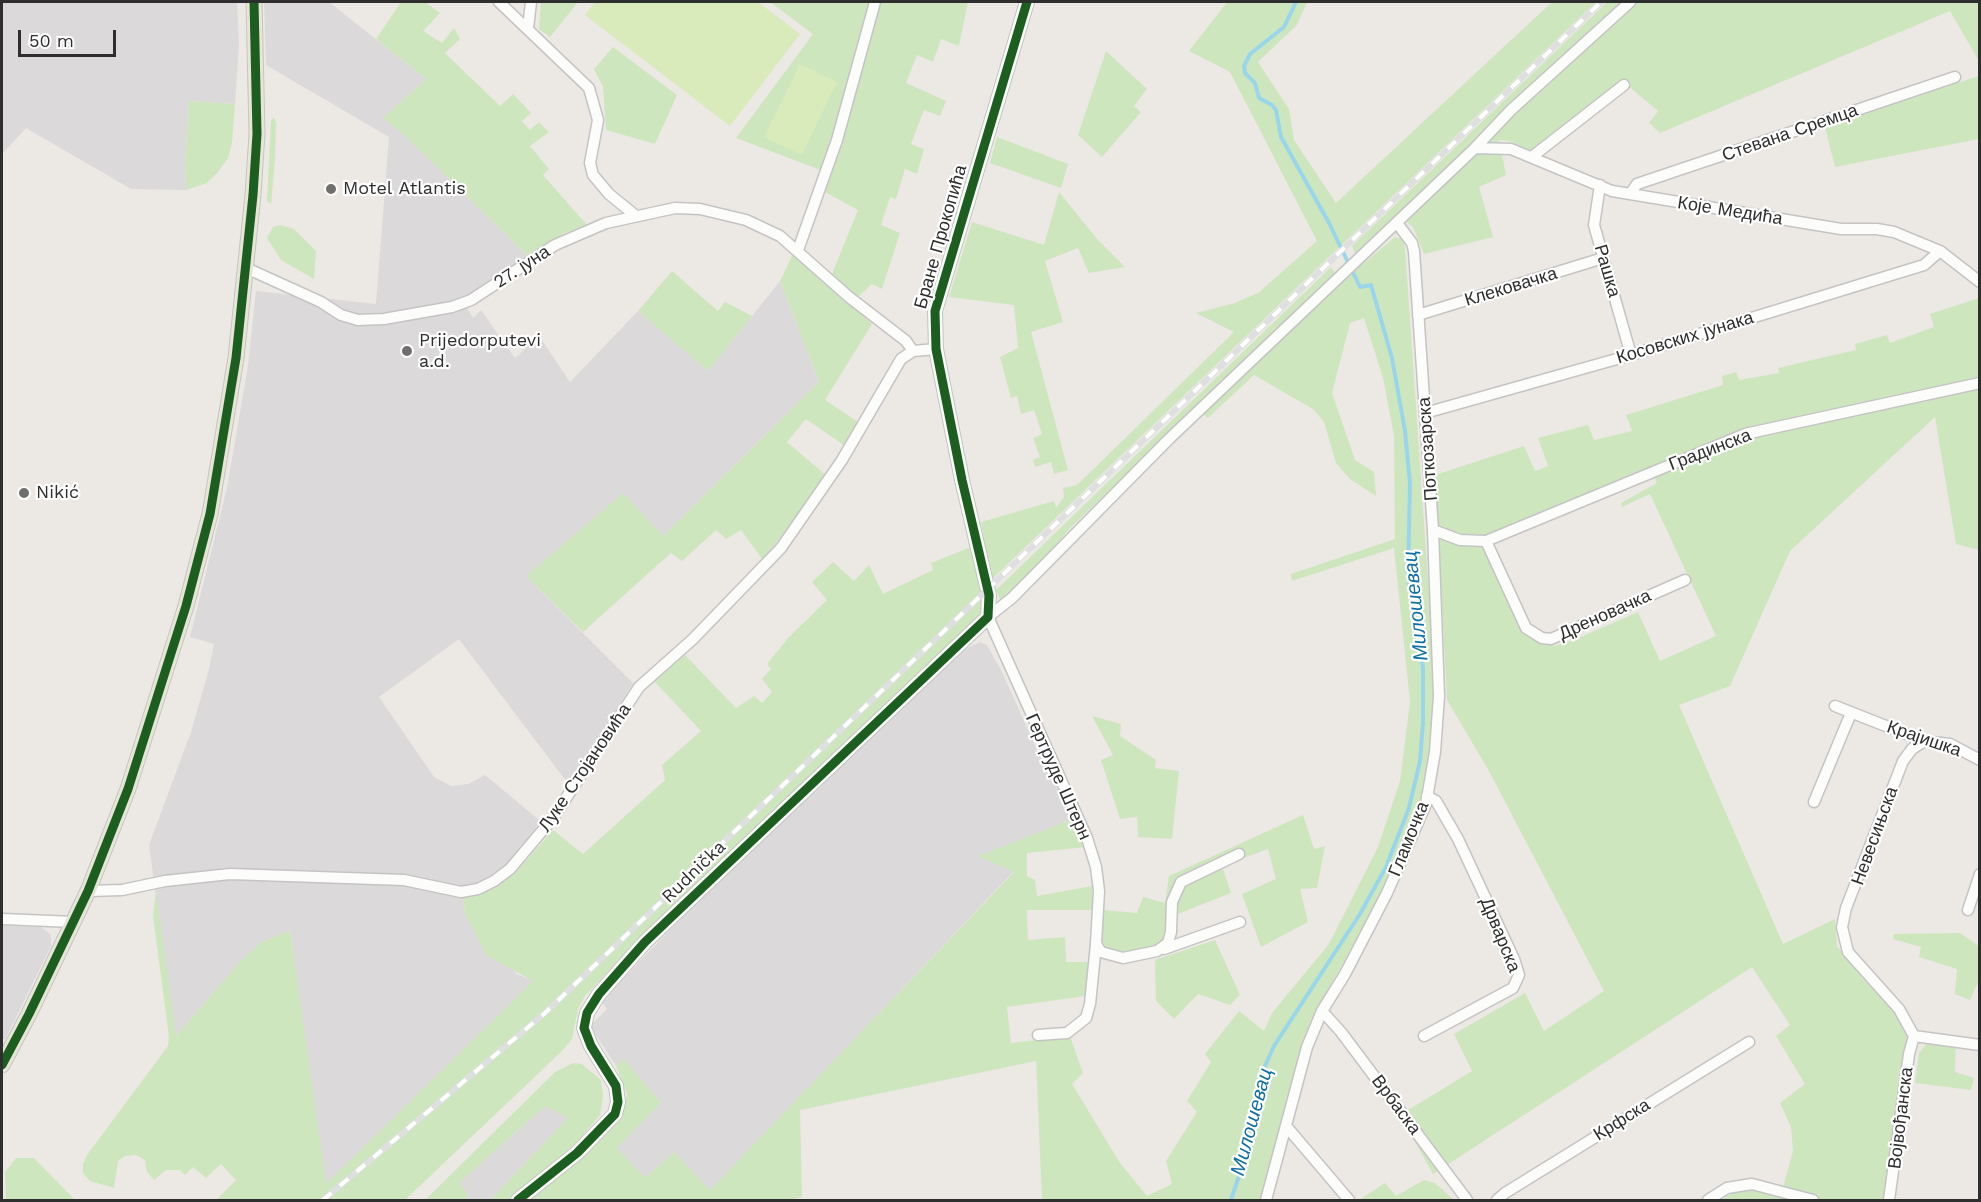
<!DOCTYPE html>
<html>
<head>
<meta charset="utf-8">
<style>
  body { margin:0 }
  #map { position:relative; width:1981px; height:1202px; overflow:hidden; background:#ece8e4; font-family:"Work Sans",sans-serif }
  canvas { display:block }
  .frame { position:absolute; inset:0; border:3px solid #2e2e2e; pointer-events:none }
  .scale { position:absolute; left:18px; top:30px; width:98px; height:27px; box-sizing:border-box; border:3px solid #2e2e2e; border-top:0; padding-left:8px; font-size:18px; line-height:21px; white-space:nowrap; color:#2e2e2e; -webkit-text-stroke:4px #fff; paint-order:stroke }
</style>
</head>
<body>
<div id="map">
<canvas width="1981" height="1202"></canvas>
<div class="frame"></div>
<div class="scale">50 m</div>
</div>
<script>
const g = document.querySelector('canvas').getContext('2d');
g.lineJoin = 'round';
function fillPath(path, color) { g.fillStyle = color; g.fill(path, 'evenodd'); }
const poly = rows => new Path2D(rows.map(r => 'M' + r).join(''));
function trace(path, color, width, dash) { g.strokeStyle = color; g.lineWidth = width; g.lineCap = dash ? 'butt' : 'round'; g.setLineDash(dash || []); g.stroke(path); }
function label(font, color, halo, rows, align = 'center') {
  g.font = font + ' "Work Sans",sans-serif'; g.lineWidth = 4.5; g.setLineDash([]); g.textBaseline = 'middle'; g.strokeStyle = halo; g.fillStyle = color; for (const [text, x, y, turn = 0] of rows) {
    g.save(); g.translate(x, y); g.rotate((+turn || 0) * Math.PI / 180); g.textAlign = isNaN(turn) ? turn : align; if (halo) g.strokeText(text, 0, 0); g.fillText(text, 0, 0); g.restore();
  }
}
fillPath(poly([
  [2,2,237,2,239,44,235,104,189,101,185,161,186,190,131,189,26,128,2,154],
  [264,2,329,2,426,79,383,118,405,136,527,255,462,299,473,318,481,310,515,358,539,336,570,382,638,311,708,371,780,281,819,382,662,537,526,576,633,683,569,785,459,639,379,697,434,777,451,786,468,784,485,775,544,824,517,856,487,878,471,888,462,888,465,914,517,974,534,981,325,1185,290,930,259,944,239,963,175,1037,149,845,191,732,209,669,214,644,190,637,227,488,248,366,256,291,376,304,389,137,266,65],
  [980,642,987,645,1001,670,1039,754,1073,819,979,856,1014,871,710,1191,674,1152,645,1178,616,1148,661,1103,624,1060,616,1066,590,1026,607,1009,601,1001,691,908,961,651],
  [2,926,41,927,51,935,51,946,5,1040,2,1038],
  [545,1106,569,1117,490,1200,464,1200,469,1195,459,1183]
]), '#dcd9db');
fillPath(poly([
  [401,2,425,2,440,13,423,31,442,43,454,28,460,39,445,53,500,106,513,94,531,113,522,121,530,130,539,122,549,132,530,146,549,169,543,175,587,225,565,233,527,255,405,136,383,118,426,79,376,39],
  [541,2,578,2,550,37,539,29],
  [770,2,871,2,823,171,736,138,813,34],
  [878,2,968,2,959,46,941,39,933,62,917,55,906,83,946,101,940,116,924,110,911,144,924,149,917,174,905,169,896,199,890,197,881,225,900,233,882,289,872,284,857,298,832,274,858,210,823,191],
  [1227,2,1307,2,1297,25,1258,62,1289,109,1294,140,1336,203,1552,2,1596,2,991,580,981,522,1054,501,1056,508,1064,497,1063,488,1077,485,1234,332,1196,313,1235,303,1258,293,1317,241,1230,72,1189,51],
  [1607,2,1979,2,1979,61,1950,11,1660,133,1649,123,1658,111,1627,85,1541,155,1509,141,1499,140,1506,175,1479,187,1493,237,1424,254,1413,227,1397,214,1355,253,1352,246],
  [613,47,677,95,655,144,606,130,603,87,594,69],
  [1106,51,1147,89,1134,106,1141,112,1102,157,1078,135],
  [1979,76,1979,139,1835,167,1825,127],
  [189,101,235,104,232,143,228,158,218,172,207,183,186,190,185,161],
  [274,117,276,123,275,159,271,204,267,201,271,121],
  [997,137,1068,164,1061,188,990,163],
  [1059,192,1098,240,1125,267,1089,273,1078,248,1045,261,1063,322,1031,332,1068,470,1054,474,1051,462,1035,467,1033,460,1040,457,1033,438,1042,434,1034,410,1021,414,1017,396,1011,398,1000,357,1018,348,1014,305,949,297,972,222,1044,245],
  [280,225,294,229,316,251,314,279,281,260,267,238,273,227],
  [1395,237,1402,239,1405,247,1435,681,1432,752,1419,810,1390,879,1315,1013,1260,1200,1042,1200,1036,1061,800,1110,802,1197,789,1200,530,1200,594,1146,617,1121,624,1107,627,1094,616,1066,624,1059,661,1103,617,1148,645,1178,674,1152,710,1190,1014,872,978,856,1073,819,1087,847,1027,853,1027,876,1035,880,1037,896,1092,886,1094,910,1027,910,1028,940,1065,937,1066,962,1088,962,1085,996,1007,1007,1011,1043,1070,1036,1083,1073,1072,1084,1120,1163,1147,1196,1172,1184,1166,1161,1197,1112,1187,1101,1211,1062,1205,1054,1239,1011,1264,1031,1272,1013,1329,944,1378,847,1400,781,1410,702,1394,548,1292,581,1291,574,1395,539,1394,436,1383,378,1364,318,1350,323,1332,393,1355,460,1374,472,1376,496,1350,479,1336,463,1324,422,1313,409,1254,375,1208,418,1202,413,1346,278],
  [793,254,872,324,825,400,858,422,845,446,806,419,787,442,827,476,763,560,741,530,726,539,716,530,682,561,671,553,583,632,526,576,623,493,663,536,819,382,780,281],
  [1331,267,1335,273,1070,528,1034,572,1003,602,1000,599,996,590],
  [672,271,718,311,725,302,752,316,708,371,638,311],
  [1979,298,1979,550,1956,544,1935,417,1790,551,1730,686,1679,705,1783,944,1835,919,1837,946,1862,978,1899,1013,1908,1029,1886,1200,1721,1200,1734,1192,1748,1190,1781,1195,1793,1151,1791,1127,1780,1103,1805,1084,1776,1036,1790,1025,1752,967,1433,1174,1400,1115,1472,1071,1454,1034,1525,993,1544,1031,1604,991,1489,771,1447,700,1435,475,1524,446,1535,471,1548,466,1538,438,1588,425,1594,440,1632,431,1626,415,1723,385,1722,376,1736,372,1739,380,1779,373,1778,368,1856,350,1855,344,1887,335,1890,343,1934,327,1930,314],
  [1650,468,1657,483,1621,503,1622,507,1650,494,1716,636,1660,661,1638,612,1576,639,1555,646,1539,642,1525,631,1489,537],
  [971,547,984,609,976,621,680,900,602,978,585,996,578,1009,572,1039,562,1051,405,1200,216,1200,236,1180,221,1164,206,1178,193,1167,185,1175,180,1170,166,1170,154,1180,147,1172,145,1160,136,1155,125,1156,118,1161,114,1188,90,1181,83,1173,83,1164,87,1155,168,1046,169,1037,153,916,156,890,176,1036,239,963,259,944,290,930,326,1184,533,981,487,956,465,914,463,898,495,888,518,870,553,830,583,854,665,780,662,765,701,731,654,681,685,655,736,708,754,696,762,703,772,692,762,679,771,669,767,664,789,637,827,600,812,582,833,562,854,581,869,565,883,594,933,570,931,563],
  [1092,716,1121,724,1120,736,1156,760,1155,768,1179,771,1172,839,1138,837,1137,817,1120,819,1101,760,1113,755],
  [1303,815,1314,849,1325,846,1317,888,1300,889,1308,922,1261,947,1242,894,1276,879,1268,849,1222,866,1231,893,1168,918,1161,944,1146,951,1122,954,1107,948,1099,938,1103,910,1137,913,1143,897,1165,903,1169,876],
  [1960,933,1979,946,1979,980,1970,1000,1955,994,1957,969,1919,957,1921,947,1893,939,1894,934],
  [1215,940,1240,995,1230,1005,1198,994,1174,1019,1156,1001,1155,960],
  [1928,1042,1956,1045,1955,1072,1974,1078,1971,1090,1915,1083,1919,1053],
  [573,1063,582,1064,601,1080,603,1096,600,1115,579,1140,510,1200,490,1200,568,1118,545,1106,459,1183,469,1195,464,1200,425,1200,555,1072],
  [16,1158,34,1158,75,1200,6,1200,5,1172],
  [1424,1180,1435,1183,1454,1200,1359,1200,1385,1183,1396,1196]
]), '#cee6be');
fillPath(poly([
  [595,2,758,2,800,34,730,126,585,15],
  [800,64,837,82,802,155,764,137]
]), '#d9eabb');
trace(poly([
  [1231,1200,1241,1170,1260,1077,1274,1046,1360,914,1386,867,1409,808,1420,761,1423,723,1423,668,1408,577,1410,483,1405,431,1392,358,1371,285,1360,287,1329,223,1281,137,1276,110,1272,105,1259,98,1255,83,1245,73,1244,66,1250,54,1284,27,1296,2]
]), '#99d6ec', 4);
const street = poly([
  [499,2,589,88,598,120,590,163,593,175,609,194,636,216],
  [528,28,531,2],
  [1475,148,1511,149,1612,191,1841,229,1877,229,1894,232,1940,251,1980,282],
  [1533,156,1624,85],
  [1600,185,1594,225,1631,355],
  [1630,194,1637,184,1955,77],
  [1397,223,1412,243,1414,251,1433,530,1460,540,1486,541,1526,628,1542,638,1551,639,1685,580],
  [798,250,837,140,875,2],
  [246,268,321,302,341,315,358,320,384,319,452,307,471,300,555,245,606,223,675,208,700,209,746,220,780,236,849,297,906,341,913,351],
  [1418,315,1603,258],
  [1425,413,1631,355,1924,265,1940,251],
  [1486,541,1745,434,1980,383],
  [1835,706,1924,741,1950,744,1980,760],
  [1814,802,1851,713],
  [1239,854,1181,882,1172,902,1171,932,1168,943,1157,951,1123,958,1101,952,1096,944,1099,891,1096,867,1087,838,988,617,1012,598,1169,439,1475,148,1511,110,1630,2],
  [88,891,122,890,165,881,230,874,404,880,461,892,478,889,494,881,510,869,553,818,639,687,693,639,781,548,842,460,901,359,913,351,936,349],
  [1968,910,1980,874],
  [2,919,74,922],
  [1164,949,1240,922],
  [1322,1011,1341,1032,1467,1200],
  [1038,1035,1067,1033,1086,1018,1090,1004,1096,944],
  [1424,1036,1513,988,1519,975,1514,959,1458,839,1436,801,1427,796],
  [1914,1036,1899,1009,1848,952,1842,927,1846,908,1903,761,1912,749,1924,741],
  [1914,1036,1980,1045],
  [1286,1126,1349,1200],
  [1266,1200,1307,1047,1322,1011,1345,974,1387,893,1426,804,1435,752,1439,696,1433,530],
  [1497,1200,1505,1193,1749,1042],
  [1708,1200,1727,1188,1752,1184,1813,1200],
  [1889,1200,1909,1054,1914,1036]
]);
const secondary = poly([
  [518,1200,577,1153,615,1114,618,1102,616,1086,591,1046,584,1028,587,1013,599,994,645,942,988,617,989,595,962,480,936,349,935,311,1027,2]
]);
const primary = poly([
  [2,1065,29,1014,88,891,128,789,186,606,210,514,236,358,253,195,257,134,254,2]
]);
trace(street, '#c5c4c5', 13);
trace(secondary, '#c5c4c5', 16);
trace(primary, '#c6c5c4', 17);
trace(street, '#fcfcfb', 10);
trace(secondary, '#fcfcfb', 14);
trace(primary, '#e8e4d6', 15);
const rail = poly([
  [323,1200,545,1013,1601,2]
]);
trace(rail, '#dfdfe1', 6);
trace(rail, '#fff', 4, [11]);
trace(poly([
  [2,1065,29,1014,88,891,128,789,186,606,210,514,236,358,253,195,257,134,254,2],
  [518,1200,577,1153,615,1114,618,1102,616,1086,591,1046,584,1028,587,1013,599,994,645,942,988,617,989,595,962,480,936,349,935,311,1027,2]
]), '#1b5e20', 9);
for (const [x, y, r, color] of [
  [331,189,6,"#706f6e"],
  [407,351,6,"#706f6e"],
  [24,493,6,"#706f6e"]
]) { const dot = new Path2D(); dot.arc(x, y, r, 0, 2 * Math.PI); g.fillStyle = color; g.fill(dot); trace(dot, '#fff', 2); }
label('18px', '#2e2e2e', '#fff', [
  ["Стевана Сремца",1790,133,-19],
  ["Које Медића",1730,211,9],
  ["Бране Прокопића",941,237,-74],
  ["27. јуна",522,267,-33],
  ["Рашка",1607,271,74],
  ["Клековачка",1511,287,-17],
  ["Косовских јунака",1685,338,-17],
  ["Поткозарска",1428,449,-94],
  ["Градинска",1710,450,-21],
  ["Дреновачка",1605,615,-24],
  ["Крајишка",1924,739,19],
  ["Луке Стојановића",585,768,-56],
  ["Гертруде Штерн",1058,777,66],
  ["Невесињска",1875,836,-70],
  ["Гламочка",1409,839,-68],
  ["Rudnička",694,872,-44],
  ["Дрварска",1500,935,68],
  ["Врбаска",1396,1105,53],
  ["Војвођанска",1901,1118,-83],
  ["Крфска",1622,1120,-32]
]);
label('18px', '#2e2e2e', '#fff', [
  ["Motel Atlantis",343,189],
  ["Prijedorputevi",419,341],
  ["a.d.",419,362],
  ["Nikić",36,493]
], 'left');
label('italic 20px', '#0d6fa3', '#fff', [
  ["Милошевац",1416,606,-96],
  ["Милошевац",1252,1122,-75]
]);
</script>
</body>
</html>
